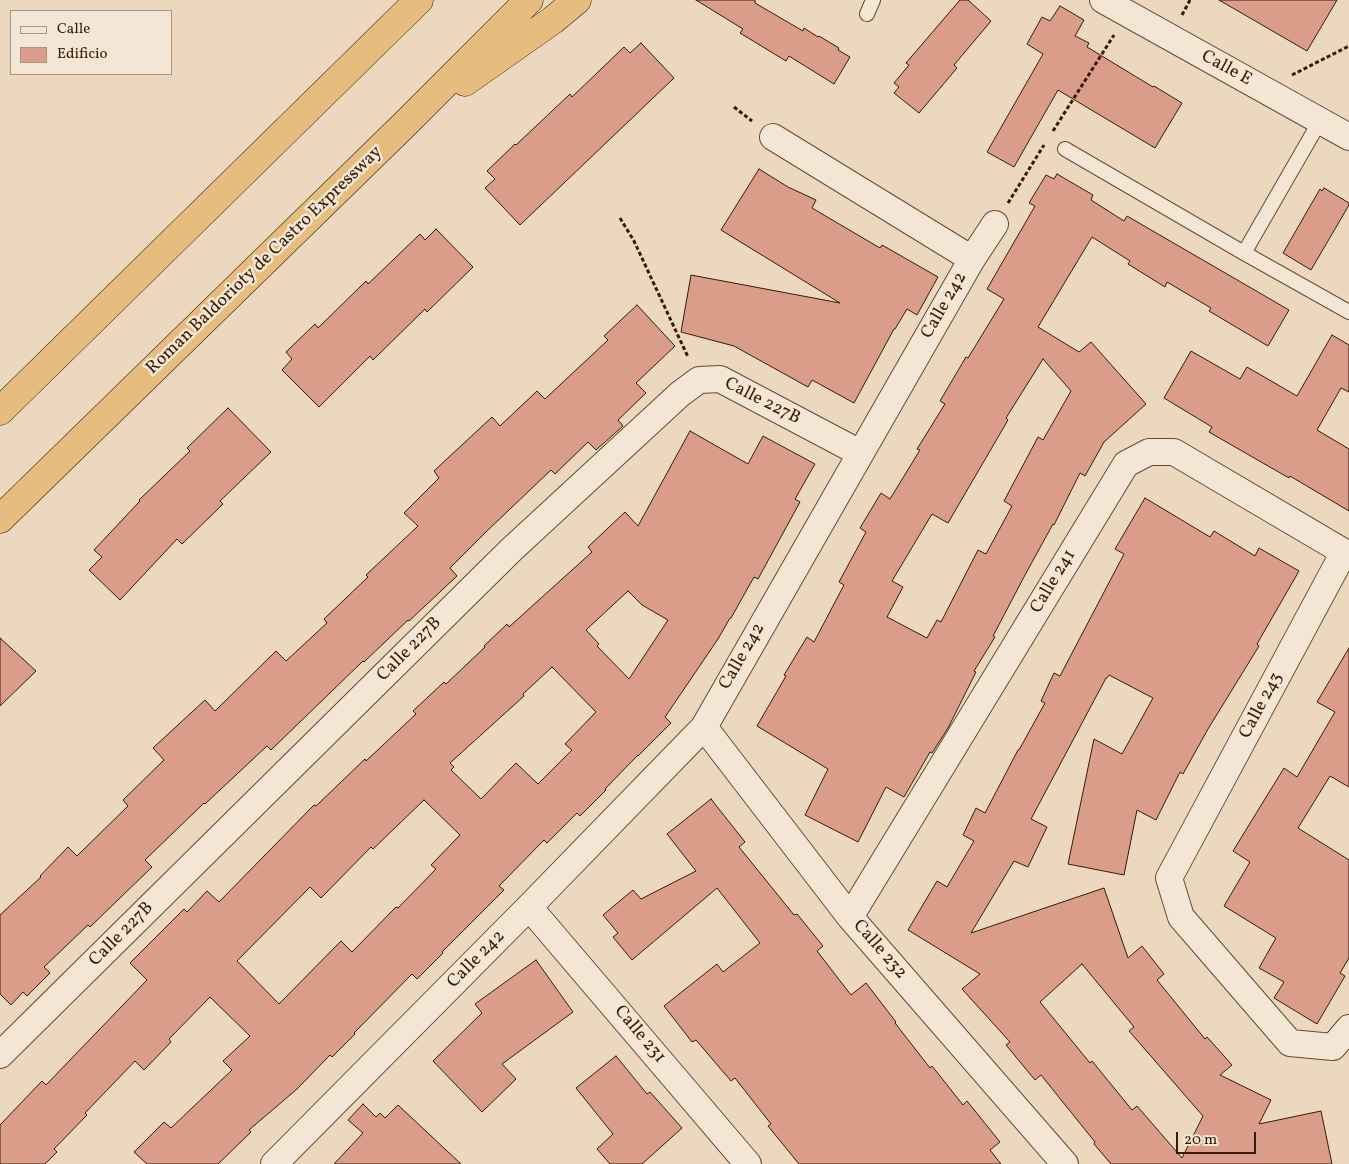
<!DOCTYPE html>
<html>
<head>
<meta charset="utf-8">
<style>
  body { margin:0 }
  #map { position:relative; width:1349px; height:1164px; overflow:hidden; background:#ecd8be; font-family:Vollkorn,serif }
  canvas { display:block }
  .legend { position:absolute; left:10px; top:10px; width:162px; height:65px; box-sizing:border-box; background:#f3e6d5; border:1px solid #a89581; margin:0; padding:6px 9px; list-style:none; font-size:15px; color:#371c03 }
  .legend li { display:flex; align-items:center; gap:10px; height:25px }
  .legend b { width:25px; border:1px solid #a89581 }
  .scale { position:absolute; left:1176px; top:1132px; width:80px; height:22px; box-sizing:border-box; border:2px solid #371c03; border-top:0; padding-left:6px; font-size:15px; line-height:18px; white-space:nowrap; color:#371c03; -webkit-text-stroke:4px #f3e6d5; paint-order:stroke }
</style>
</head>
<body>
<div id="map">
<canvas width="1349" height="1164"></canvas>
<ul class="legend">
<li><b style="height:6px;background:#f3e6d5"></b>Calle</li>
<li><b style="height:14px;background:#da9d8a"></b>Edificio</li>
</ul>
<div class="scale">20 m</div>
</div>
<script>
const g = document.querySelector('canvas').getContext('2d');
g.lineJoin = 'round';
function fillPath(path, color) { g.fillStyle = color; g.fill(path, 'evenodd'); }
const poly = rows => new Path2D(rows.map(r => 'M' + r).join(''));
function trace(path, color, width, dash) { g.strokeStyle = color; g.lineWidth = width; g.lineCap = dash ? 'butt' : 'round'; g.setLineDash(dash || []); g.stroke(path); }
function label(font, color, halo, rows, align = 'center') {
  g.font = font + ' Vollkorn,serif'; g.lineWidth = 5; g.setLineDash([]); g.textBaseline = 'middle'; g.strokeStyle = halo; g.fillStyle = color; for (const [text, x, y, turn = 0] of rows) {
    g.save(); g.translate(x, y); g.rotate((+turn || 0) * Math.PI / 180); g.textAlign = isNaN(turn) ? turn : align; if (halo) g.strokeText(text, 0, 0); g.fillText(text, 0, 0); g.restore();
  }
}
const building = poly([
  [696,0,755,0,755,3,803,31,804,28,818,37,819,36,839,48,838,50,850,57,834,84,789,56,786,61,740,33,743,29,696,0],
  [960,0,968,0,991,21,954,65,957,68,919,113,894,93,899,87,894,83,909,65,906,63,960,0],
  [1219,0,1337,0,1307,51,1219,0],
  [1060,6,1084,20,1075,36,1089,43,1087,47,1153,87,1154,86,1182,103,1155,148,1058,90,1014,167,987,152,1043,54,1027,44,1042,17,1050,21,1060,6],
  [641,43,674,78,520,225,485,188,495,179,487,171,515,144,516,145,570,94,572,97,624,47,630,53,641,43],
  [759,169,788,187,816,200,812,208,880,248,882,245,938,277,917,315,907,309,895,329,894,329,854,403,812,380,808,387,734,346,681,332,691,275,840,303,721,230,759,169],
  [1057,174,1093,195,1091,200,1124,221,1127,216,1289,310,1268,346,1209,311,1211,308,1167,282,1165,287,1128,264,1130,261,1092,237,1038,327,1079,352,1091,342,1146,404,1104,442,1085,476,1080,473,1054,525,1053,524,1025,575,993,636,995,637,974,671,976,672,948,728,932,753,930,752,904,797,886,787,858,842,805,815,828,769,757,726,786,676,784,675,807,637,814,642,844,585,839,582,866,532,860,528,881,493,890,499,920,450,917,449,945,404,940,401,966,357,968,358,1004,299,987,289,1035,206,1029,203,1046,175,1054,179,1057,174],
  [1043,359,1071,391,1043,440,1038,437,1004,501,1012,506,986,554,978,550,941,622,937,620,927,638,887,617,903,587,892,581,932,514,948,523,1008,420,1006,418,1043,359],
  [1324,188,1349,203,1349,205,1311,270,1283,253,1320,189,1322,191,1324,188],
  [436,229,473,267,427,312,425,309,373,360,370,356,319,407,282,370,292,359,286,352,315,324,318,328,366,281,368,284,420,234,425,240,436,229],
  [637,305,675,346,636,383,646,393,618,420,623,426,596,450,588,442,555,474,551,470,488,530,450,568,457,576,409,621,408,620,364,662,363,661,271,750,267,746,205,804,204,803,145,860,152,867,90,927,88,925,44,967,50,973,27,996,23,992,11,1005,0,994,0,915,41,877,40,876,68,847,77,856,128,806,123,800,164,760,153,748,205,700,215,711,276,651,286,661,327,623,324,619,368,577,366,575,418,526,404,513,439,478,434,471,492,417,500,426,537,391,545,399,608,340,604,336,637,305],
  [1332,335,1349,345,1349,392,1341,388,1317,430,1349,449,1349,511,1290,476,1289,478,1209,432,1212,427,1164,398,1191,351,1240,379,1247,367,1297,396,1332,335],
  [228,408,271,452,220,501,223,504,182,544,177,539,120,600,89,570,102,557,94,550,140,501,139,500,190,451,187,448,228,408],
  [690,431,748,464,763,436,815,464,795,499,800,502,758,579,754,577,731,618,730,618,718,639,665,717,671,723,638,756,638,755,605,789,606,790,580,816,577,813,547,843,544,840,499,886,504,890,442,952,443,953,417,979,412,974,354,1033,355,1034,332,1057,330,1055,297,1089,249,1130,251,1132,218,1164,147,1164,134,1152,164,1122,171,1128,232,1070,223,1061,250,1036,210,997,169,1039,171,1042,144,1070,135,1061,85,1113,87,1115,54,1149,57,1152,45,1164,0,1164,0,1125,42,1081,46,1085,147,980,130,963,184,909,187,912,207,891,219,902,314,805,316,806,365,759,366,761,416,714,413,711,444,682,446,684,485,647,484,646,507,624,509,627,592,552,588,547,625,512,638,526,690,431],
  [628,591,642,605,668,620,629,679,597,646,599,644,586,630,628,591],
  [552,667,596,712,565,744,572,750,538,784,516,763,481,799,451,770,454,767,450,763,524,696,523,694,552,667],
  [424,800,460,835,431,865,436,869,398,908,396,907,352,952,341,941,279,1004,237,961,310,887,321,898,371,847,373,849,424,800],
  [1145,498,1210,537,1214,531,1255,556,1259,548,1299,571,1257,644,1259,646,1208,729,1183,774,1180,772,1156,820,1137,810,1124,875,1068,864,1094,739,1122,754,1153,698,1109,675,1107,678,1106,678,1031,819,1047,827,1028,867,1014,861,971,933,1104,888,1128,958,1142,946,1164,974,1157,980,1205,1039,1207,1037,1232,1065,1220,1075,1271,1100,1259,1124,1321,1111,1332,1164,1111,1164,1094,1144,1095,1142,1041,1075,1035,1080,1006,1045,1010,1042,962,989,980,974,908,930,937,881,947,887,974,841,963,835,976,808,985,813,1018,750,1019,750,1045,703,1041,701,1054,673,1060,676,1124,554,1115,549,1145,498],
  [1082,964,1134,1027,1129,1031,1203,1116,1182,1158,1137,1106,1132,1110,1092,1061,1090,1063,1040,1002,1082,964],
  [0,638,36,671,0,706,0,638],
  [1349,648,1349,787,1330,776,1298,828,1349,860,1349,958,1340,973,1345,976,1317,1024,1274,998,1284,982,1259,968,1276,938,1224,906,1250,862,1233,851,1284,768,1297,777,1335,712,1317,702,1349,648],
  [711,799,745,842,739,847,794,915,797,914,823,946,817,951,851,995,866,983,896,1022,895,1023,930,1068,932,1066,963,1105,967,1101,1000,1142,990,1150,1001,1164,799,1164,768,1126,771,1124,735,1078,731,1081,696,1040,692,1042,664,1006,717,964,723,972,760,943,717,888,632,960,613,937,618,933,603,915,633,890,641,899,696,871,667,834,711,799],
  [536,960,573,1012,502,1064,516,1079,482,1112,433,1061,482,1013,475,1004,536,960],
  [616,1056,647,1094,650,1092,682,1128,642,1164,610,1164,597,1149,613,1134,576,1088,616,1056],
  [363,1104,376,1117,380,1113,385,1118,398,1105,461,1164,334,1164,363,1133,348,1120,363,1104]
]);
fillPath(building, '#da9d8a');
trace(building, '#371c03', 1);
const lane = poly([
  [867,14,873,0],
  [1065,149,1244,253,1349,312],
  [1244,253,1320,121]
]);
const street = poly([
  [1103,0,1349,137],
  [773,137,972,259],
  [1344,552,1169,878,1181,917,1290,1043,1333,1047,1349,1028],
  [704,727,850,917,1065,1164],
  [529,907,748,1164],
  [850,917,1126,464,1149,452,1174,452,1349,555],
  [0,1055,511,550,680,394,699,380,720,379,860,453],
  [274,1164,529,907,704,727,972,259,995,224]
]);
const highway = poly([
  [465,82,553,20,577,0],
  [0,411,419,0],
  [0,519,406,123,529,0]
]);
trace(lane, '#644b32', 16);
trace(street, '#644b32', 28);
trace(highway, '#371c03', 29);
trace(poly([
  [1182,15,1190,0],
  [1292,75,1349,46],
  [734,107,752,121],
  [1053,131,1114,35],
  [1008,203,1044,145],
  [620,218,634,241,688,357]
]), '#371c03', 3, [4, 2.5]);
trace(lane, '#f3e6d5', 14);
trace(street, '#f3e6d5', 26);
trace(highway, '#e6bc7f', 28);
label('18px', '#371c03', '#f3e6d5', [
  ["Calle E",1226,69,29],
  ["Roman Baldorioty de Castro Expressway",265,261,-44],
  ["Calle 242",945,306,-60],
  ["Calle 227B",762,402,27],
  ["Calle 241",1054,582,-59],
  ["Calle 227B",410,650,-45],
  ["Calle 242",743,657,-60],
  ["Calle 243",1262,706,-62],
  ["Calle 227B",122,935,-45],
  ["Calle 232",879,950,49],
  ["Calle 242",477,960,-45],
  ["Calle 231",639,1035,50]
]);
</script>
</body>
</html>
